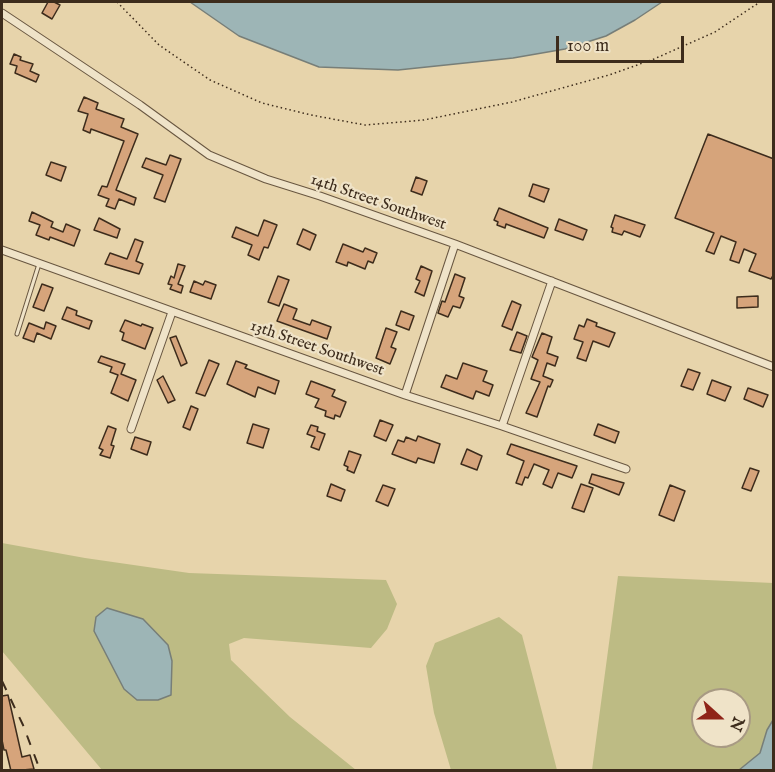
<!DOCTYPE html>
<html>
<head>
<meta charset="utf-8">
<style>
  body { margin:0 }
  #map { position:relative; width:775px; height:772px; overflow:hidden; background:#e7d4ab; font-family:"IM FELL English",serif }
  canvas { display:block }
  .frame { position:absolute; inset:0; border:3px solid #3d2c1c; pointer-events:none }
  .north { position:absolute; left:691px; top:688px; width:60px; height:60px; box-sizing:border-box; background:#efe3c8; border:2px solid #a89a83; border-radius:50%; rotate:111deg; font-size:16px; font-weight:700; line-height:24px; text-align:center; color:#3d2c1c }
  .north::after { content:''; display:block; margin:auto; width:21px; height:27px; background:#8f2418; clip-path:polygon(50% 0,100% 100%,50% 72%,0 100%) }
  .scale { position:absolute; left:556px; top:36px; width:128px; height:27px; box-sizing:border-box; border:3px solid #3d2c1c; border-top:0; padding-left:8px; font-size:18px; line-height:21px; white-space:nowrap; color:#3d2c1c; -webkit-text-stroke:4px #efe3c8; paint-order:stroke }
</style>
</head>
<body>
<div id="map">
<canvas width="775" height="772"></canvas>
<div class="frame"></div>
<div class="north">N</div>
<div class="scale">100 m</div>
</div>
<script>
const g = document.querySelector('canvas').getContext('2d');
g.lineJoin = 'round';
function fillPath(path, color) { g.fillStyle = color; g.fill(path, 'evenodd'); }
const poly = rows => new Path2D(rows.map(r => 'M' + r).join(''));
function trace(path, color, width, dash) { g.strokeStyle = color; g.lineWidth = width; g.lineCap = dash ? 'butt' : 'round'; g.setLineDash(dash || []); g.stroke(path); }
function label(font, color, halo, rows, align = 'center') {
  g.font = font + ' "IM FELL English",serif'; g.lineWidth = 4.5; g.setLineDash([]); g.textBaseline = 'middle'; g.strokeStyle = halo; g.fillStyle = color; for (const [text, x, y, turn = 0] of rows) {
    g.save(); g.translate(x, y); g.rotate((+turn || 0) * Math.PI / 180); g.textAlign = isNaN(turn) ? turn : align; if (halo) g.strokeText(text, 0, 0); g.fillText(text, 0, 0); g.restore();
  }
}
fillPath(poly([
  [2,543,85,558,189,573,386,580,397,604,387,629,371,648,244,638,229,644,231,660,290,717,356,770,102,770,2,651],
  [618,576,773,583,773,770,592,770],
  [703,700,739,700,739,736,703,736],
  [499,617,522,635,557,770,451,770,434,713,426,666,435,643]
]), '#bdbb84');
const water = poly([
  [190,2,662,2,635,20,606,36,565,49,513,58,398,70,319,67,239,36,190,2],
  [107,608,143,619,168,645,172,661,171,695,158,700,137,700,124,689,94,631,96,617,107,608],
  [773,720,773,770,739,770,760,753,767,730,773,720]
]);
fillPath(water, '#9db5b6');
trace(water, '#777e78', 1.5);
const building = poly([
  [48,2,54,2,60,5,52,19,42,13,48,2],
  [14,54,21,57,20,60,33,64,30,71,39,75,36,82,15,73,17,66,10,64,14,54],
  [84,97,98,103,96,109,124,119,121,127,138,134,116,190,136,198,134,205,119,199,115,209,106,206,109,199,98,195,102,186,107,187,124,141,91,129,90,133,83,130,88,114,78,111,84,97],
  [708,134,774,159,774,274,771,279,749,271,756,254,744,249,739,263,730,260,736,242,721,236,714,254,706,251,714,233,675,218,708,134],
  [170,155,181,159,165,202,154,198,163,175,142,167,146,158,166,165,170,155],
  [51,162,66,167,61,181,46,175,51,162],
  [416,177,427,181,422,195,411,191,416,177],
  [533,184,549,189,544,202,529,196,533,184],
  [499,208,548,228,544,238,506,224,505,228,497,225,498,222,494,220,499,208],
  [32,212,53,222,51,227,63,232,66,224,80,230,74,246,50,237,49,240,36,235,40,225,29,221,32,212],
  [615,215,645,225,640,237,624,231,622,235,612,232,613,228,611,227,615,215],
  [99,218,120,229,117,238,94,230,99,218],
  [559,219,587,230,583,240,555,230,559,219],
  [264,220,277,225,268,248,264,247,259,260,248,255,252,245,232,237,236,227,258,236,264,220],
  [303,229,316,235,310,250,297,244,303,229],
  [135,239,143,242,136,261,143,264,139,274,105,264,110,253,127,259,135,239],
  [343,244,363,252,365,248,377,253,373,263,368,261,365,269,348,262,347,266,336,262,343,244],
  [178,264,185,266,178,284,183,286,181,293,170,289,172,285,168,284,171,276,174,278,178,264],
  [421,266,432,271,424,296,415,292,420,281,416,279,421,266],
  [455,274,465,278,459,296,464,298,460,308,453,306,448,317,438,313,442,301,445,302,455,274],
  [278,276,289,280,279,306,268,302,278,276],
  [194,281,203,285,205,281,216,285,211,299,190,292,194,281],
  [42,284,53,288,44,311,33,307,42,284],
  [758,296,758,307,737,308,737,297,758,296],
  [512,301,521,305,512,330,502,326,512,301],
  [284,304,297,309,293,319,310,325,312,320,331,327,327,339,277,321,284,304],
  [67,307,77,311,76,315,92,321,89,329,62,319,67,307],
  [401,311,414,316,409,330,396,325,401,311],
  [587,319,597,323,596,326,615,333,609,347,593,341,586,361,577,358,583,342,574,339,579,325,584,327,587,319],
  [125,320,141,326,142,324,153,328,145,349,122,340,124,333,120,331,125,320],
  [46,322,56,326,51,339,37,333,34,342,23,338,29,323,44,329,46,322],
  [386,328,397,332,391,347,396,349,390,364,376,358,386,328],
  [517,332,527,336,521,353,510,350,517,332],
  [542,333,552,337,547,353,558,357,555,366,547,363,543,376,553,380,550,387,548,386,537,417,526,413,540,382,531,379,538,360,532,357,542,333],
  [176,336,187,363,181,366,170,338,176,336],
  [101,356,125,364,121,374,136,380,128,401,111,393,118,375,110,372,112,367,98,362,101,356],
  [209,360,219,364,205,396,196,393,209,360],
  [236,361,247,365,245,368,279,381,275,394,258,387,255,397,227,384,236,361],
  [463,363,487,371,483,381,493,385,489,396,476,391,473,399,441,387,446,375,457,379,463,363],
  [688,369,700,373,693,390,681,386,688,369],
  [163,376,175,400,168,403,157,380,163,376],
  [712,380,731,387,725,401,707,394,712,380],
  [311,381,335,390,332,396,346,402,340,417,335,415,334,419,325,416,326,411,315,407,319,399,306,394,311,381],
  [748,388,768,395,763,407,744,399,748,388],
  [191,406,198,409,190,430,183,427,191,406],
  [380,420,393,425,386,441,374,436,380,420],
  [253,424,269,429,263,448,247,443,253,424],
  [598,424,619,432,615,443,594,435,598,424],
  [311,425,318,427,317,431,325,434,319,450,311,447,315,437,307,434,311,425],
  [108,426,116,429,111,445,114,446,110,458,100,455,103,450,99,448,108,426],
  [418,436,440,444,434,463,418,458,416,463,392,454,398,440,404,442,406,437,416,441,418,436],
  [135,437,151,442,147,455,131,449,135,437],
  [511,444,577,466,572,478,558,473,552,488,543,484,549,470,534,464,528,478,525,477,522,485,516,483,524,461,507,454,511,444],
  [467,449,482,456,477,470,461,464,467,449],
  [349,451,361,455,354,473,347,470,348,467,344,465,349,451],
  [750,468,759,471,751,491,742,488,750,468],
  [592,474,624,483,619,495,589,483,592,474],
  [331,484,345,490,341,501,327,496,331,484],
  [581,484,593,488,584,512,572,508,581,484],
  [383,485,395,489,388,506,376,501,383,485],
  [670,485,685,491,674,521,659,515,670,485],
  [8,695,22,757,30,755,34,769,11,771,6,750,4,750,2,740,2,696,8,695]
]);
fillPath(building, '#d6a47b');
trace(building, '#3d2c1c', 1.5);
const lane = poly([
  [17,334,39,264]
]);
const street = poly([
  [2,13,140,105,209,155,266,179,320,196,455,244,774,367],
  [2,250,405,395,502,426,626,469],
  [405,395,455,244],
  [502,426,552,281],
  [131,429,172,312]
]);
trace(lane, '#685640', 5);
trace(street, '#685640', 9);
trace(poly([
  [117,2,159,45,210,80,262,103,311,115,365,125,424,120,512,102,609,75,654,59,715,32,760,2]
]), '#3d2c1c', 1.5, [1.5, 3]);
trace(lane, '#efe3c8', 3);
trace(street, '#efe3c8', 7);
trace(poly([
  [2,681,23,725,40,770]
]), '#3d2c1c', 2, [10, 10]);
label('16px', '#3d2c1c', '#efe3c8', [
  ["14th Street Southwest",378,203,19],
  ["13th Street Southwest",317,349,19]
]);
</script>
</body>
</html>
